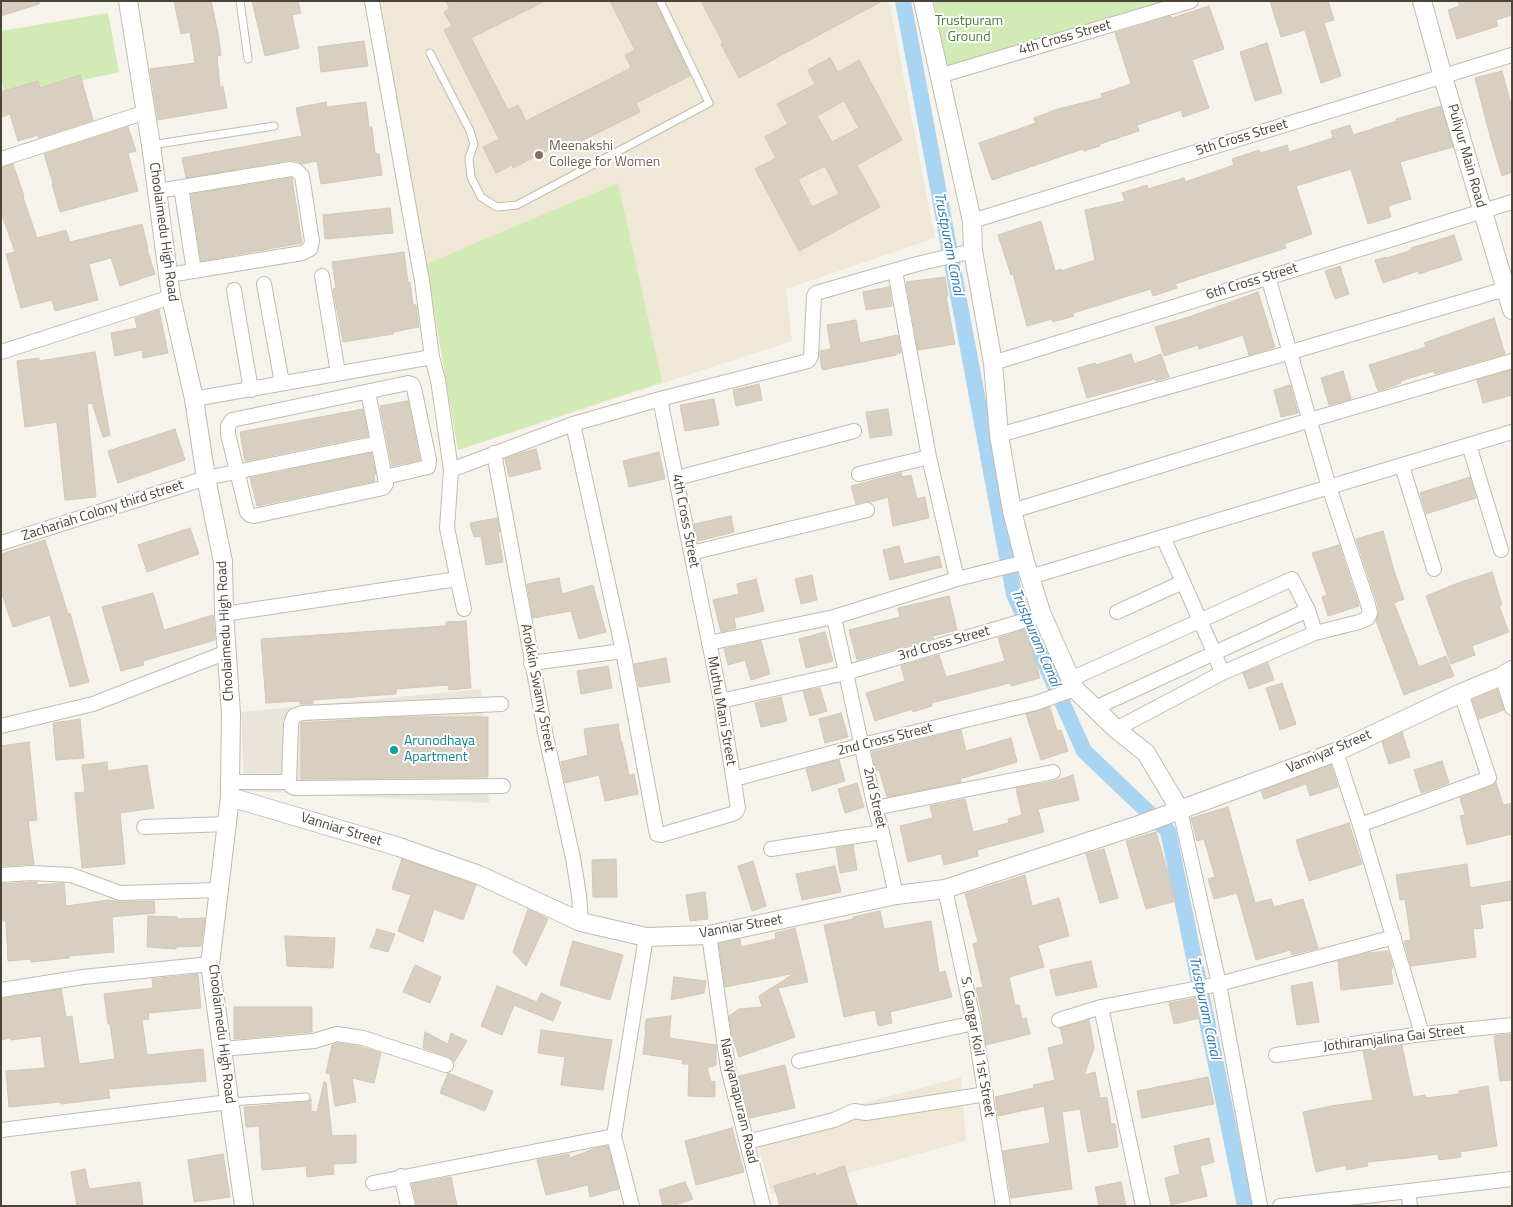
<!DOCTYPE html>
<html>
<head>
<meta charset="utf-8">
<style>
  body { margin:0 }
  #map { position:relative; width:1513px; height:1207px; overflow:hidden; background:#f6f3ec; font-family:"Titillium Web",sans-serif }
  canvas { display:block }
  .frame { position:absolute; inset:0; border:2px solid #4b4439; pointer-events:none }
</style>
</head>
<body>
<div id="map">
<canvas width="1513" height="1207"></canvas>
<div class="frame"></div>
</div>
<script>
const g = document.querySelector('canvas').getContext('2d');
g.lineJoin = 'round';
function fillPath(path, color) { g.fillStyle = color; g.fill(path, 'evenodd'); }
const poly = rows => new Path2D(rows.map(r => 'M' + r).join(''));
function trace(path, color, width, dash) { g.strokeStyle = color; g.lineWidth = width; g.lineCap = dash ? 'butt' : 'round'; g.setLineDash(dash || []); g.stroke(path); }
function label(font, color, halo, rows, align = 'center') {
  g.font = font + ' "Titillium Web",sans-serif'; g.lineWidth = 4; g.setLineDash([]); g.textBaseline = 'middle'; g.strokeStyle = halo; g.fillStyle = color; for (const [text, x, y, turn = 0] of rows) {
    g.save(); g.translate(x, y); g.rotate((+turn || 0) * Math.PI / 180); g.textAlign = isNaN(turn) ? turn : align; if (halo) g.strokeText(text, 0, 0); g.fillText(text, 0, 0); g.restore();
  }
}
fillPath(poly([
  [481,689,489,803,244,791,241,712]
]), '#eae5da');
fillPath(poly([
  [378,1,889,1,935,238,786,289,792,341,458,450,426,264],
  [961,1077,966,1141,772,1194,754,1133]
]), '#efe8d6');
fillPath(poly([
  [934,1,1167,1,946,67],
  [108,13,119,72,5,98,1,76,1,31],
  [618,183,662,382,458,450,426,264]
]), '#d2eab5');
trace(poly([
  [903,1,1014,594,1084,751,1168,831,1245,1206]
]), '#a9d4f2', 16);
const building = poly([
  [1,1,39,1,39,4,1,16,1,1],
  [174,1,211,1,218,33,221,55,217,56,220,87,223,86,227,108,158,120,150,69,195,63,190,32,181,34,174,1],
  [252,1,298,1,301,13,292,15,299,48,265,56,252,1],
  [446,1,545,1,471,38,508,110,518,105,526,121,631,68,625,55,635,50,610,1,655,1,690,76,636,103,640,112,573,145,570,139,513,168,512,165,496,173,483,147,499,139,444,30,452,26,444,12,450,9,446,1],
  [701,1,882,1,739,78,721,44,723,43,701,1],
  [1270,1,1328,1,1334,20,1324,23,1341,76,1321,83,1305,30,1281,37,1270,1],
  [1458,1,1512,1,1512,15,1496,20,1498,26,1457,39,1448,10,1460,6,1458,1],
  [1209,6,1224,49,1192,60,1209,108,1183,117,1181,110,1137,125,1139,131,1100,144,1100,146,1084,151,1083,149,992,180,979,143,1036,123,1034,118,1058,109,1102,98,1101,94,1131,84,1115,33,1171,16,1172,18,1209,6],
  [364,41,368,66,321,72,318,47,364,41],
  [1267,43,1282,93,1255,101,1240,52,1267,43],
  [830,58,838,72,859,60,902,140,857,165,880,207,799,251,755,169,776,158,765,137,788,124,777,104,815,84,808,70,830,58],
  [844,101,859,128,832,142,817,116,844,101],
  [825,166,839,194,812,207,798,179,825,166],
  [1502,71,1512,108,1512,172,1502,176,1490,136,1475,78,1502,71],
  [80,75,93,120,38,138,38,135,18,141,10,114,1,117,1,92,38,81,40,88,80,75],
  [326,102,327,107,366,102,369,127,372,127,375,154,379,154,382,175,321,184,317,161,302,164,298,161,290,160,186,178,182,158,302,136,296,108,326,102],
  [1441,106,1453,147,1400,162,1411,199,1388,206,1391,217,1368,224,1351,169,1296,186,1312,234,1284,244,1286,248,1175,284,1177,288,1153,296,1151,289,1073,313,1074,316,1053,322,1052,319,1027,326,1013,274,1011,275,998,235,1041,221,1055,271,1061,269,1061,271,1095,260,1085,210,1125,201,1122,193,1147,185,1148,189,1184,178,1185,182,1234,165,1232,159,1259,150,1260,153,1287,145,1289,152,1333,138,1331,131,1350,125,1353,135,1397,121,1396,119,1441,106],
  [128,127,136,151,128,153,138,191,60,212,52,184,53,183,44,154,128,127],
  [13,164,24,196,23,197,37,238,66,230,70,242,142,224,148,249,147,249,155,274,120,286,111,258,89,264,98,300,55,311,52,300,21,308,6,254,15,252,1,212,1,168,13,164],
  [292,178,302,243,201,261,191,194,292,178],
  [390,208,393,233,325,239,323,215,390,208],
  [1454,235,1462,260,1419,274,1418,271,1383,283,1375,260,1387,257,1387,258,1412,250,1411,248,1454,235],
  [404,252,408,282,410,282,413,305,416,305,419,327,393,332,393,334,343,342,333,289,336,288,332,262,404,252],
  [1340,266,1349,294,1335,299,1325,271,1340,266],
  [945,277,948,296,946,296,955,344,918,350,906,282,945,277],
  [889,287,892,306,866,310,863,292,889,287],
  [1258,292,1275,347,1249,355,1243,335,1199,349,1198,345,1164,356,1155,327,1189,317,1258,292],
  [159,310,168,353,143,358,142,350,115,356,111,333,137,328,135,318,159,310],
  [1494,318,1505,354,1435,374,1434,371,1400,381,1401,383,1378,391,1369,365,1426,347,1424,343,1494,318],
  [856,320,860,343,898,335,901,353,896,354,896,355,822,370,820,357,820,351,831,349,827,325,856,320],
  [95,352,110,435,103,437,92,403,87,404,96,497,65,500,57,422,25,427,17,361,39,358,39,361,95,352],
  [1131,354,1134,364,1161,354,1169,377,1156,381,1155,379,1087,398,1078,368,1095,363,1096,365,1131,354],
  [1512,370,1512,395,1483,403,1477,380,1512,370],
  [1343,371,1351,399,1329,405,1321,378,1343,371],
  [759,384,762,400,736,406,733,390,759,384],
  [1290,385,1298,413,1281,417,1274,390,1290,385],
  [714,399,719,425,685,431,680,405,714,399],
  [408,401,420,460,392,466,380,406,408,401],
  [363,409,368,436,245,461,240,432,363,409],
  [888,409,892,435,870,438,866,412,888,409],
  [175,429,185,460,118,483,108,451,175,429],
  [536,449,541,469,509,477,505,459,521,453,536,449],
  [659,452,665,479,629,487,623,461,659,452],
  [371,453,376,474,374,475,375,481,257,506,250,478,371,453],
  [901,473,902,477,911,475,917,499,925,497,929,518,893,526,888,497,871,502,865,501,856,504,851,486,901,473],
  [1470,477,1476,498,1426,514,1420,493,1470,477],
  [731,516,734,532,698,541,694,524,731,516],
  [497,518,500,532,498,532,503,562,486,565,481,536,474,537,470,523,497,518],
  [190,528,199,554,147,572,138,545,190,528],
  [1383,531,1395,574,1404,599,1394,603,1419,667,1446,656,1454,676,1404,695,1376,621,1379,612,1377,602,1356,539,1383,531],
  [45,540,68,614,70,613,89,682,70,687,50,615,13,627,1,591,1,554,45,540],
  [1339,545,1359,606,1328,616,1322,597,1327,595,1312,553,1339,545],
  [899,546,904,564,939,556,942,567,890,580,883,550,899,546],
  [1492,572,1502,605,1499,606,1509,632,1472,646,1475,655,1451,664,1426,596,1458,583,1492,572],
  [812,575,817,600,801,604,795,579,812,575],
  [559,578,562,594,593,585,606,632,579,639,571,611,533,618,527,584,559,578],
  [756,579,764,611,734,618,736,628,721,632,713,600,739,594,737,584,756,579],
  [153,593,164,630,213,615,215,640,143,661,144,665,121,671,102,607,153,593],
  [949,596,957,630,933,636,933,638,857,660,849,630,900,617,898,608,949,596],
  [466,621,471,688,449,690,448,685,396,689,396,694,313,700,313,704,300,704,300,701,266,703,261,639,446,626,446,622,466,621],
  [1026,629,1040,678,1011,686,1010,683,931,703,932,706,913,712,912,709,875,721,866,693,905,681,901,666,939,655,946,677,1005,661,998,638,1026,629],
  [825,632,833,661,806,668,799,639,825,632],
  [761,641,770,674,751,680,745,660,728,665,724,649,761,641],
  [666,658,670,682,639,687,634,664,666,658],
  [1268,663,1274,680,1249,689,1243,673,1268,663],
  [608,666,612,688,581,694,577,671,608,666],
  [1282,683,1296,724,1280,730,1266,688,1282,683],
  [820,688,827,711,810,716,803,691,820,688],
  [1497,690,1504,710,1479,719,1472,700,1497,690],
  [781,697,787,721,761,727,755,703,781,697],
  [1050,707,1057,731,1061,730,1068,751,1041,760,1026,714,1050,707],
  [841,713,848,737,825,743,819,719,841,713],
  [401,717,488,717,488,777,301,779,301,723,401,717],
  [80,719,84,758,56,760,53,723,80,719],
  [618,724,621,742,622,742,629,775,634,774,638,794,605,801,599,775,565,783,561,762,588,755,584,729,618,724],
  [961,730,966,751,1011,738,1017,762,960,779,961,782,887,797,879,770,876,771,872,752,961,730],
  [1402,732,1410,757,1389,764,1382,742,1402,732],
  [29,742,37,820,28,821,34,864,1,866,1,746,29,742],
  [839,760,845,781,812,791,806,769,839,760],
  [1442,761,1449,783,1421,793,1414,770,1442,761],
  [107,762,108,771,147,765,154,808,120,813,125,864,82,868,75,793,85,792,82,765,107,762],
  [1331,765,1338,787,1310,796,1306,784,1264,799,1261,791,1331,765],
  [1073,775,1079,800,1038,809,1044,832,977,850,978,856,944,865,941,854,908,862,900,826,933,818,930,806,965,799,973,832,1009,823,1008,819,1022,815,1016,788,1055,781,1073,775],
  [1496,782,1503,805,1512,803,1512,834,1467,845,1460,816,1465,815,1460,798,1492,786,1496,782],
  [857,783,864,807,845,813,838,789,857,783],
  [1228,807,1255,903,1271,899,1274,907,1303,899,1318,948,1292,955,1290,950,1256,960,1237,893,1214,899,1208,879,1215,877,1204,839,1197,841,1191,818,1228,807],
  [1349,823,1362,864,1309,881,1296,840,1349,823],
  [1156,832,1176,901,1146,909,1126,841,1156,832],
  [853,845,857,870,840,873,836,848,853,845],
  [1104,849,1118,898,1100,903,1086,854,1104,849],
  [402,859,476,885,463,920,434,909,423,942,398,931,411,895,392,889,402,859],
  [616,859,617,897,593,897,592,860,616,859],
  [753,861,766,906,752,911,738,866,753,861],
  [1467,864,1470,888,1512,881,1512,900,1480,905,1483,928,1473,929,1476,957,1411,966,1404,941,1411,940,1405,899,1400,900,1396,875,1467,864],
  [835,866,841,892,802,900,796,874,835,866],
  [1025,875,1032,906,1059,898,1069,936,1038,945,1044,967,1009,977,1015,1005,1019,1005,1022,1019,1026,1018,1030,1034,986,1045,982,1013,976,988,983,987,973,944,978,942,965,894,1025,875],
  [31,882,37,882,37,885,64,883,66,906,108,900,120,902,154,901,155,913,112,917,114,952,69,956,69,958,31,962,31,959,8,961,6,921,1,921,1,884,31,882],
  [705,892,708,919,690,921,686,895,705,892],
  [528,909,548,919,526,966,513,952,528,909],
  [880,911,884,929,931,921,939,973,945,971,952,997,890,1012,892,1023,878,1026,875,1010,844,1017,824,925,853,919,853,917,880,911],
  [148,916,177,917,177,919,205,918,201,946,176,947,176,949,147,947,148,916],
  [795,928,808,982,778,988,795,1037,739,1057,732,1036,729,1016,739,1009,762,1007,759,996,795,973,725,987,719,944,740,939,741,947,776,939,775,933,795,928],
  [377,929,395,934,388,952,370,947,377,929],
  [285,936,335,938,333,968,287,966,285,936],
  [573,941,623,955,610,1000,560,985,573,941],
  [1388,951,1393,968,1391,969,1393,984,1341,990,1338,961,1368,953,1388,951],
  [1091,961,1097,987,1056,996,1050,970,1091,961],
  [415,965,441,977,430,1003,403,992,415,965],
  [198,974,201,1008,148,1013,149,1019,142,1020,147,1055,203,1049,206,1081,108,1089,110,1098,61,1104,61,1102,9,1107,6,1071,45,1068,41,1036,11,1040,10,1038,1,1040,1,999,61,989,66,1017,72,1016,79,1064,115,1059,110,1024,108,1024,104,994,153,988,152,979,198,974],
  [674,977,706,981,704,993,671,1000,674,977],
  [1312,982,1319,1022,1297,1025,1291,986,1312,982],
  [497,986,537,1002,541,993,561,1002,553,1021,514,1005,502,1035,481,1026,497,986],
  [1200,997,1204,1017,1174,1024,1169,1003,1200,997],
  [234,1007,312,1007,312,1032,234,1039,234,1007],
  [671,1016,669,1038,716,1045,716,1065,707,1068,711,1082,715,1081,715,1097,688,1096,689,1064,682,1064,683,1060,643,1054,646,1030,645,1030,646,1019,671,1016],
  [1089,1020,1094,1048,1084,1075,1095,1072,1100,1098,1107,1097,1111,1124,1115,1124,1118,1147,1088,1152,1080,1109,1062,1112,1072,1189,1011,1198,1003,1151,1050,1143,1044,1106,998,1116,995,1097,1034,1088,1033,1085,1055,1080,1048,1048,1064,1044,1060,1028,1089,1020],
  [541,1030,612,1040,603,1090,561,1085,565,1057,538,1053,541,1030],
  [425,1032,448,1044,451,1033,467,1041,454,1062,449,1057,423,1048,425,1032],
  [1512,1034,1512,1080,1500,1081,1494,1036,1512,1034],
  [338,1043,361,1047,381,1053,374,1083,352,1078,356,1102,335,1106,330,1074,326,1073,332,1045,338,1043],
  [1402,1046,1413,1097,1425,1095,1425,1098,1459,1094,1459,1091,1488,1086,1497,1146,1460,1152,1461,1157,1439,1160,1438,1154,1407,1158,1367,1162,1368,1166,1346,1170,1346,1165,1316,1172,1303,1112,1331,1106,1373,1100,1363,1051,1402,1046],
  [785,1065,795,1108,750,1118,739,1076,785,1065],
  [448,1073,493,1091,485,1111,440,1093,448,1073],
  [1208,1077,1214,1104,1142,1118,1137,1091,1208,1077],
  [324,1082,326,1082,332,1136,356,1135,356,1163,333,1164,334,1174,307,1177,306,1166,262,1170,259,1126,246,1127,244,1107,306,1102,311,1099,311,1111,317,1112,324,1082],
  [732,1128,744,1172,696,1185,685,1141,732,1128],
  [1209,1138,1214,1162,1200,1166,1207,1196,1171,1205,1165,1178,1180,1174,1174,1146,1209,1138],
  [608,1146,619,1189,590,1197,588,1185,546,1195,537,1160,569,1154,570,1158,596,1148,608,1146],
  [223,1154,230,1197,194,1202,188,1160,223,1154],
  [844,1166,857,1206,780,1206,774,1186,815,1173,816,1176,844,1166],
  [85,1169,89,1189,140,1182,143,1206,77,1206,71,1172,85,1169],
  [451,1177,457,1206,417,1206,412,1184,451,1177],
  [685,1182,693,1199,673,1206,663,1206,659,1190,685,1182],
  [1121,1182,1126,1206,1099,1206,1095,1187,1121,1182]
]);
fillPath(building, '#d8cfc1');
trace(building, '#d3c7b4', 1);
const service = poly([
  [240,1,248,59],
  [430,53,470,131,474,144,469,158,471,177,481,197,497,207,517,205,709,103,660,1],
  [151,145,274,126],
  [229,1102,306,1097]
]);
const minor = poly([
  [372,1,422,281,432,357,438,380,451,470,447,528,464,609],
  [939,76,1191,1],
  [1,159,146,112],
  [181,187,194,271],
  [158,191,291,169,296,170,302,176,312,241,310,249,302,253,169,275],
  [972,221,1512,55],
  [895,271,929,457,957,579],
  [322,276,338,373],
  [264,284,282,383],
  [234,290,251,390],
  [1,352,171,297],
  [993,363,1512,202],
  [408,383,412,384,414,388,429,460,428,467,385,477,386,484,383,488,254,516,250,515,247,512,228,434,228,426,232,420,408,383],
  [368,392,385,477],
  [194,399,432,357],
  [573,424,623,651,656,830,657,834,661,835,732,814,736,812,738,808,721,701,660,399],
  [999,435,1291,352,1512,287],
  [1469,445,1501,550],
  [494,453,546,737,573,858,579,895,581,922],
  [1402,466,1434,569],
  [451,470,573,424,660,399,808,361,811,356,814,296,816,293,917,264,973,251],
  [859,474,929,457],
  [677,478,854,431],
  [1012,511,1310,420,1512,361],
  [1163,537,1214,652,1222,673],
  [1,543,206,478,378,443],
  [691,553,867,510],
  [1030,577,1512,432],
  [1117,612,1183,582],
  [224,614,457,579],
  [834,617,875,808,882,832,896,895],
  [709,643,834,617,957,579,1025,562],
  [531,663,623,651],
  [1502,676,1512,708],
  [1071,679,1292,579,1308,610,1315,633],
  [721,701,845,673,1010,625,1042,615],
  [501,704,302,713,294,716,291,724,289,782,291,786,295,788,503,786],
  [1095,708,1308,610],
  [1,726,93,704,227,652],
  [1116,729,1222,673,1315,633,1359,622,1368,618,1370,613,1368,604,1329,487,1268,277],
  [1336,752,1360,825,1422,1034],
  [734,779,862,745,1036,703,1075,689],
  [230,782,289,782],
  [875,808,1053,772],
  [1180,810,1219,984,1260,1206],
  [1360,825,1489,778,1461,693],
  [144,827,227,824],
  [771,849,882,832],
  [1,875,31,873,71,875,120,893,219,890],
  [945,889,974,1023,1003,1206],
  [709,935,728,1068,763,1206],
  [1,990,83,977,210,964],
  [1101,1007,1143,1206],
  [1059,1020,1101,1007,1219,984,1394,937],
  [222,1049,314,1041,337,1034,363,1038,446,1065],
  [1276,1055,1422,1034,1512,1025],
  [799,1061,974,1023],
  [1,1130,229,1102],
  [747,1142,834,1120,854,1111,866,1113,986,1094],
  [401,1176,408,1206],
  [373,1183,614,1136],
  [1408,1191,1410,1206],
  [632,1206,614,1136,646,937],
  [1280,1206,1512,1179]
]);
const tertiary = poly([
  [128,1,151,145,171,297,194,399,206,478,223,562,224,614,231,714,230,782,230,797,210,964,244,1206],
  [923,1,972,221,973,251,993,363,999,435,1012,511,1025,562,1042,615,1075,689,1116,729,1146,753,1180,810],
  [1422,1,1443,77,1512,310],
  [230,797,399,847,479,875,581,922,646,937,709,935,896,895,945,889,1142,824,1336,752,1461,693,1502,676,1512,670]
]);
trace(service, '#c2bbae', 9);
trace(minor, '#c2bbae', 16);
trace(tertiary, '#c2bbae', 20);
trace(service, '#fff', 7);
trace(minor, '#fff', 14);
trace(tertiary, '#fff', 18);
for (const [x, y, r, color] of [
  [539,155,5,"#8d6e63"],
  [394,750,5,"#0f9aa8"]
]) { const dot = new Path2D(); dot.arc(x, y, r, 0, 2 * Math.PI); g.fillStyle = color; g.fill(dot); trace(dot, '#fff', 2); }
label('14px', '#4a7f2a', '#fff', [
  ["Trustpuram",969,22],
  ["Ground",969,38]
]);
label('14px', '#4b4439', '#fff', [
  ["4th Cross Street",1065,38,-16],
  ["5th Cross Street",1242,138,-17],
  ["Puliyur Main Road",1466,156,74],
  ["Choolaimedu High Road",163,232,82],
  ["6th Cross Street",1252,282,-17],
  ["Zachariah Colony third street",103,511,-18],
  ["4th Cross Street",685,521,79],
  ["Choolaimedu High Road",226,631,-93],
  ["3rd Cross Street",944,644,-16],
  ["Arokkin Swamy Street",537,688,79],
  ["Muthu Mani Street",721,711,80],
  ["2nd Cross Street",885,740,-14],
  ["Vanniyar Street",1329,752,-23],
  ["2nd Street",874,798,77],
  ["Vanniar Street",341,830,17],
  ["Vanniar Street",741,927,-10],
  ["Choolaimedu High Road",221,1034,83],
  ["Jothiramjalina Gai Street",1394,1039,-7],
  ["S. Gangar Koil 1st Street",977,1047,80],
  ["Narayanapuram Road",738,1101,77]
]);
label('14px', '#785e54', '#fff', [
  ["Meenakshi",549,147],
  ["College for Women",549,163]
], 'left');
label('14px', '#0d838f', '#fff', [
  ["Arunodhaya",404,742],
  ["Apartment",404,758]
], 'left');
label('italic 15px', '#2e7ab2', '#fff', [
  ["Trustpuram Canal",948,244,79],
  ["Trustpuram Canal",1035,638,67],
  ["Trustpuram Canal",1204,1008,78]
]);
</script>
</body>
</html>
